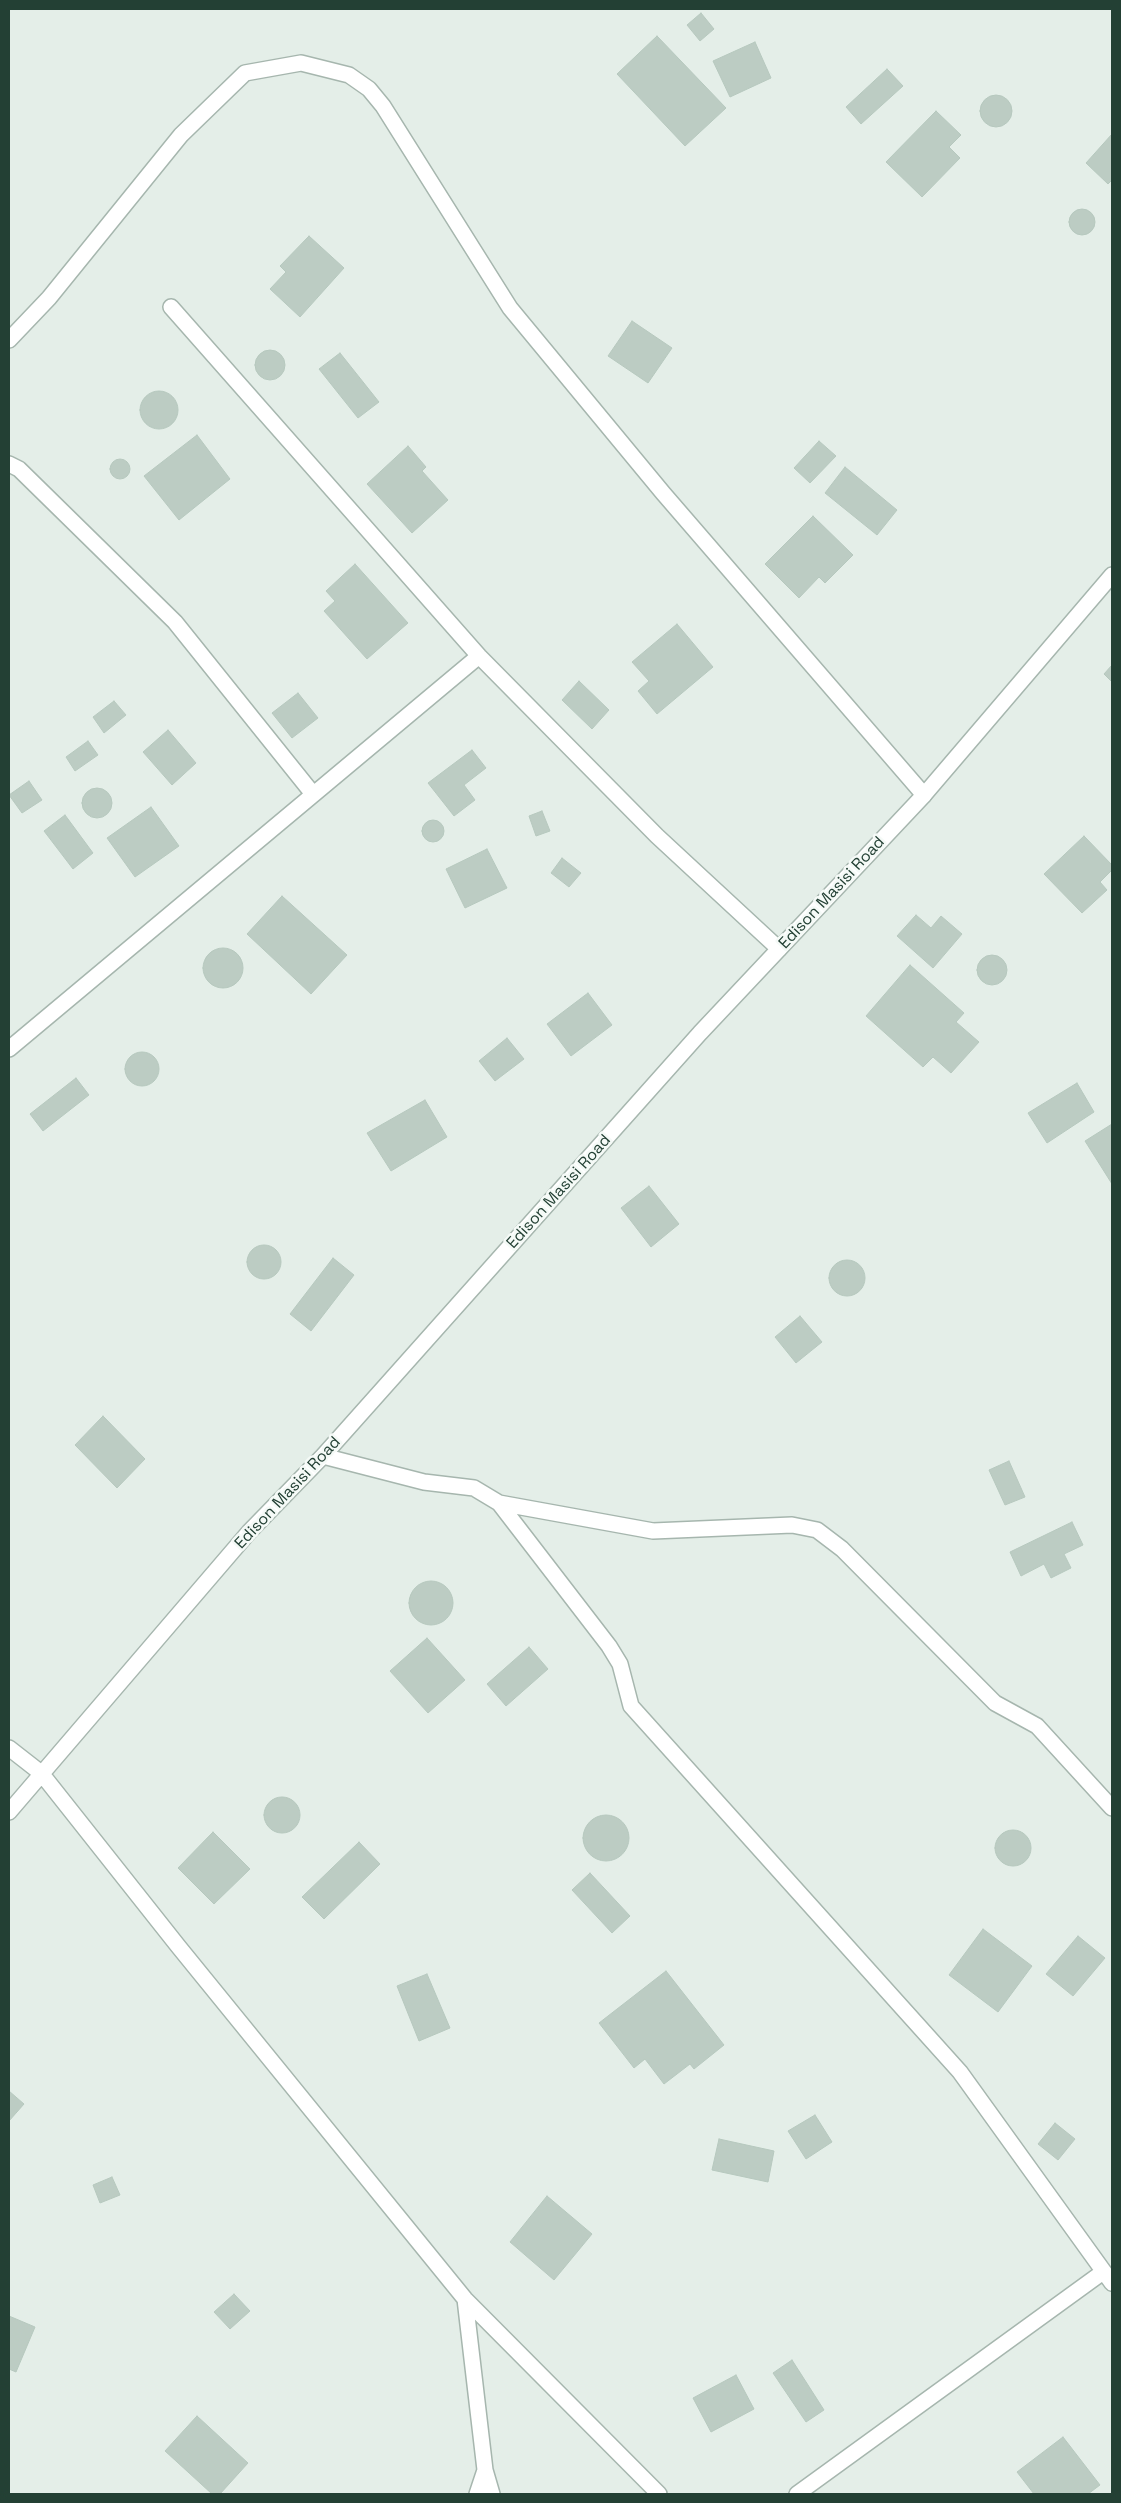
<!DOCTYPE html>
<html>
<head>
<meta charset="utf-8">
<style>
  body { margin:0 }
  #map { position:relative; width:1121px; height:2503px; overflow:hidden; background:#e4eee8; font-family:"Space Grotesk",sans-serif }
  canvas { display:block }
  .frame { position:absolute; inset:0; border:10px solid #234034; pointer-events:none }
</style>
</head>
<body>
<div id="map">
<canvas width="1121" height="2503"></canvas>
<div class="frame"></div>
</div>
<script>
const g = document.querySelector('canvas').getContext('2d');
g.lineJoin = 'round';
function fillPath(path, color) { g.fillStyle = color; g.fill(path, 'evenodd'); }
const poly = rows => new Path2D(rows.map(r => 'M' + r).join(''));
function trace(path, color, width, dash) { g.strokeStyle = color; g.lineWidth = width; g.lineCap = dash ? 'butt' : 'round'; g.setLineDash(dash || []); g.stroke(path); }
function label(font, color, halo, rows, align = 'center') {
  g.font = font + ' "Space Grotesk",sans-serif'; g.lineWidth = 5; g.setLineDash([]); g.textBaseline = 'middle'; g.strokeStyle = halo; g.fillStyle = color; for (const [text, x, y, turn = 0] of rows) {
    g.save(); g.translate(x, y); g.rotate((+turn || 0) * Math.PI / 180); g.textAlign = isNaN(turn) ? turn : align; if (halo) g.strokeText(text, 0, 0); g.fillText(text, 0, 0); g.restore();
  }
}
const building = poly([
  [701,13,714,29,700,41,687,25,701,13],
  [657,36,726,108,685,146,617,74,657,36],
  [755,42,771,78,730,97,713,61,755,42],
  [887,69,903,86,861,124,846,107,887,69],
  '980 111a16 16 0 1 1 32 0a16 16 0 1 1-32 0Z',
  [936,111,961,135,949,147,960,158,922,197,886,162,936,111],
  [1112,134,1112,180,1108,184,1086,163,1112,134],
  '1069 222a13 13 0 1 1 26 0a13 13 0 1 1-26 0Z',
  [309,236,344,268,300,317,270,289,286,272,280,266,309,236],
  [632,321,672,348,648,383,608,356,632,321],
  '255 365a15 15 0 1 1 30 0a15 15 0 1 1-30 0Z',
  [340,353,379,402,358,418,319,369,340,353],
  '140 410a19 19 0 1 1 38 0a19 19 0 1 1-38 0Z',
  [197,435,230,479,179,520,144,476,197,435],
  [819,441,836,456,810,483,794,468,819,441],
  [408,446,426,467,422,471,448,500,412,533,367,484,408,446],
  '110 469a10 10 0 1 1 20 0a10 10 0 1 1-20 0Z',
  [845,467,897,510,877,535,825,493,845,467],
  [813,516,853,555,825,583,819,577,799,598,765,564,813,516],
  [355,564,408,623,367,659,324,611,335,601,326,591,355,564],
  [677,624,713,667,657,714,638,691,649,681,632,662,677,624],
  [1112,665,1112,682,1104,674,1112,665],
  [579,681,609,710,592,729,562,700,579,681],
  [298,693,318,718,292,738,272,713,298,693],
  [114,701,126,715,104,733,93,717,114,701],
  [168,730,196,763,172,785,143,752,168,730],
  [88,741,98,755,75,771,66,757,88,741],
  [472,750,486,768,464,785,475,800,454,816,428,783,472,750],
  [29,781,42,800,22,813,9,795,29,781],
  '82 803a15 15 0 1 1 30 0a15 15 0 1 1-30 0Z',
  [151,807,179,846,135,877,107,838,151,807],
  [542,811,550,831,536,836,529,816,542,811],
  [65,815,93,853,73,869,44,831,65,815],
  '422 831a11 11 0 1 1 22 0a11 11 0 1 1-22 0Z',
  [1084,836,1112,865,1112,870,1100,882,1107,890,1082,913,1044,874,1084,836],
  [487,849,507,888,465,908,446,869,487,849],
  [562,858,581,873,569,887,551,873,562,858],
  [282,896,347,955,311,994,247,934,282,896],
  [916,915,931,928,941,916,962,934,933,968,897,936,916,915],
  '203 968a20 20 0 1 1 40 0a20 20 0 1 1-40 0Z',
  '977 970a15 15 0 1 1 30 0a15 15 0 1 1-30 0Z',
  [910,965,964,1013,956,1022,979,1042,951,1073,933,1057,923,1067,866,1016,910,965],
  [588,993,612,1025,571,1056,547,1024,588,993],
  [507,1038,524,1059,495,1081,479,1061,507,1038],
  '125 1069a17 17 0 1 1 34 0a17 17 0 1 1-34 0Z',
  [76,1078,89,1095,43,1131,30,1114,76,1078],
  [1077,1083,1094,1112,1047,1143,1028,1113,1077,1083],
  [425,1100,447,1137,391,1171,367,1133,425,1100],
  [1112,1124,1112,1184,1085,1141,1112,1124],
  [649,1186,679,1224,651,1247,621,1208,649,1186],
  '247 1262a17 17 0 1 1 34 0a17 17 0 1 1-34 0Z',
  [333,1258,354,1275,311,1331,290,1314,333,1258],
  '829 1278a18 18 0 1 1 36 0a18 18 0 1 1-36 0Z',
  [800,1316,822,1342,796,1363,775,1337,800,1316],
  [103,1416,145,1459,117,1488,75,1445,103,1416],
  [1009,1461,1025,1497,1005,1505,989,1470,1009,1461],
  [1072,1522,1083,1545,1064,1554,1071,1568,1051,1578,1044,1564,1021,1576,1010,1552,1072,1522],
  '409 1603a22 22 0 1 1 44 0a22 22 0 1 1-44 0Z',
  [427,1638,465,1680,428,1713,390,1671,427,1638],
  [529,1647,548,1669,506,1706,487,1684,529,1647],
  '264 1815a18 18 0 1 1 36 0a18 18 0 1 1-36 0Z',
  '583 1838a23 23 0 1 1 46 0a23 23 0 1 1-46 0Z',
  '995 1848a18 18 0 1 1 36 0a18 18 0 1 1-36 0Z',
  [213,1832,250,1869,214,1904,178,1868,213,1832],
  [359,1842,380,1864,324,1919,302,1897,359,1842],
  [590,1873,630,1916,612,1933,572,1890,590,1873],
  [983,1929,1032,1966,998,2012,949,1975,983,1929],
  [1078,1936,1105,1958,1073,1996,1046,1974,1078,1936],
  [666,1971,724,2045,694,2069,690,2064,664,2084,645,2059,634,2068,599,2023,666,1971],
  [427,1974,450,2028,419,2041,397,1986,427,1974],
  [9,2091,24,2104,9,2121,9,2091],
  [815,2115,832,2142,806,2159,788,2131,815,2115],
  [1055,2123,1075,2139,1058,2160,1038,2144,1055,2123],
  [719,2139,774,2151,768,2182,712,2170,719,2139],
  [112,2177,120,2195,100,2203,93,2185,112,2177],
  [547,2196,592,2234,554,2280,510,2242,547,2196],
  [234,2294,250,2311,230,2329,214,2312,234,2294],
  [9,2316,35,2327,16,2372,9,2369,9,2316],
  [792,2360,824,2410,806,2422,773,2373,792,2360],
  [736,2375,754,2409,711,2432,693,2398,736,2375],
  [197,2416,248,2463,220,2494,212,2494,165,2451,197,2416],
  [1063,2437,1100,2485,1088,2494,1034,2494,1017,2472,1063,2437]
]);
fillPath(building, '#bcccc3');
trace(building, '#b6c8be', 1);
const lane = poly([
  [171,307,479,656,657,836,779,949],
  [9,340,49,298,181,135,245,73,301,63,349,75,369,89,383,106,510,308,663,493,924,795],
  [9,464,19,469,175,622,313,794],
  [9,1049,479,656],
  [9,1748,41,1773]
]);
const street = poly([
  [323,1456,424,1482,474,1488,499,1503,609,1646,620,1664,631,1706,960,2072,1112,2283],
  [499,1503,653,1531,792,1525,817,1530,842,1549,995,1703,1037,1726,1112,1808],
  [41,1773,178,1946,465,2299,659,2494],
  [9,1812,249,1532,323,1456,700,1033,924,795,1112,575],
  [465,2299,485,2470,492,2494],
  [477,2494,485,2470],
  [797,2494,1103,2272]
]);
trace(lane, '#a6b6ae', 18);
trace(street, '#a6b6ae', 18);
trace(lane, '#fff', 15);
trace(street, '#fff', 15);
label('16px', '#234034', '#f5faf7', [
  ["Edison Masisi Road",832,893,-47],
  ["Edison Masisi Road",559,1192,-48],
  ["Edison Masisi Road",288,1493,-47]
]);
</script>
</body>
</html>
